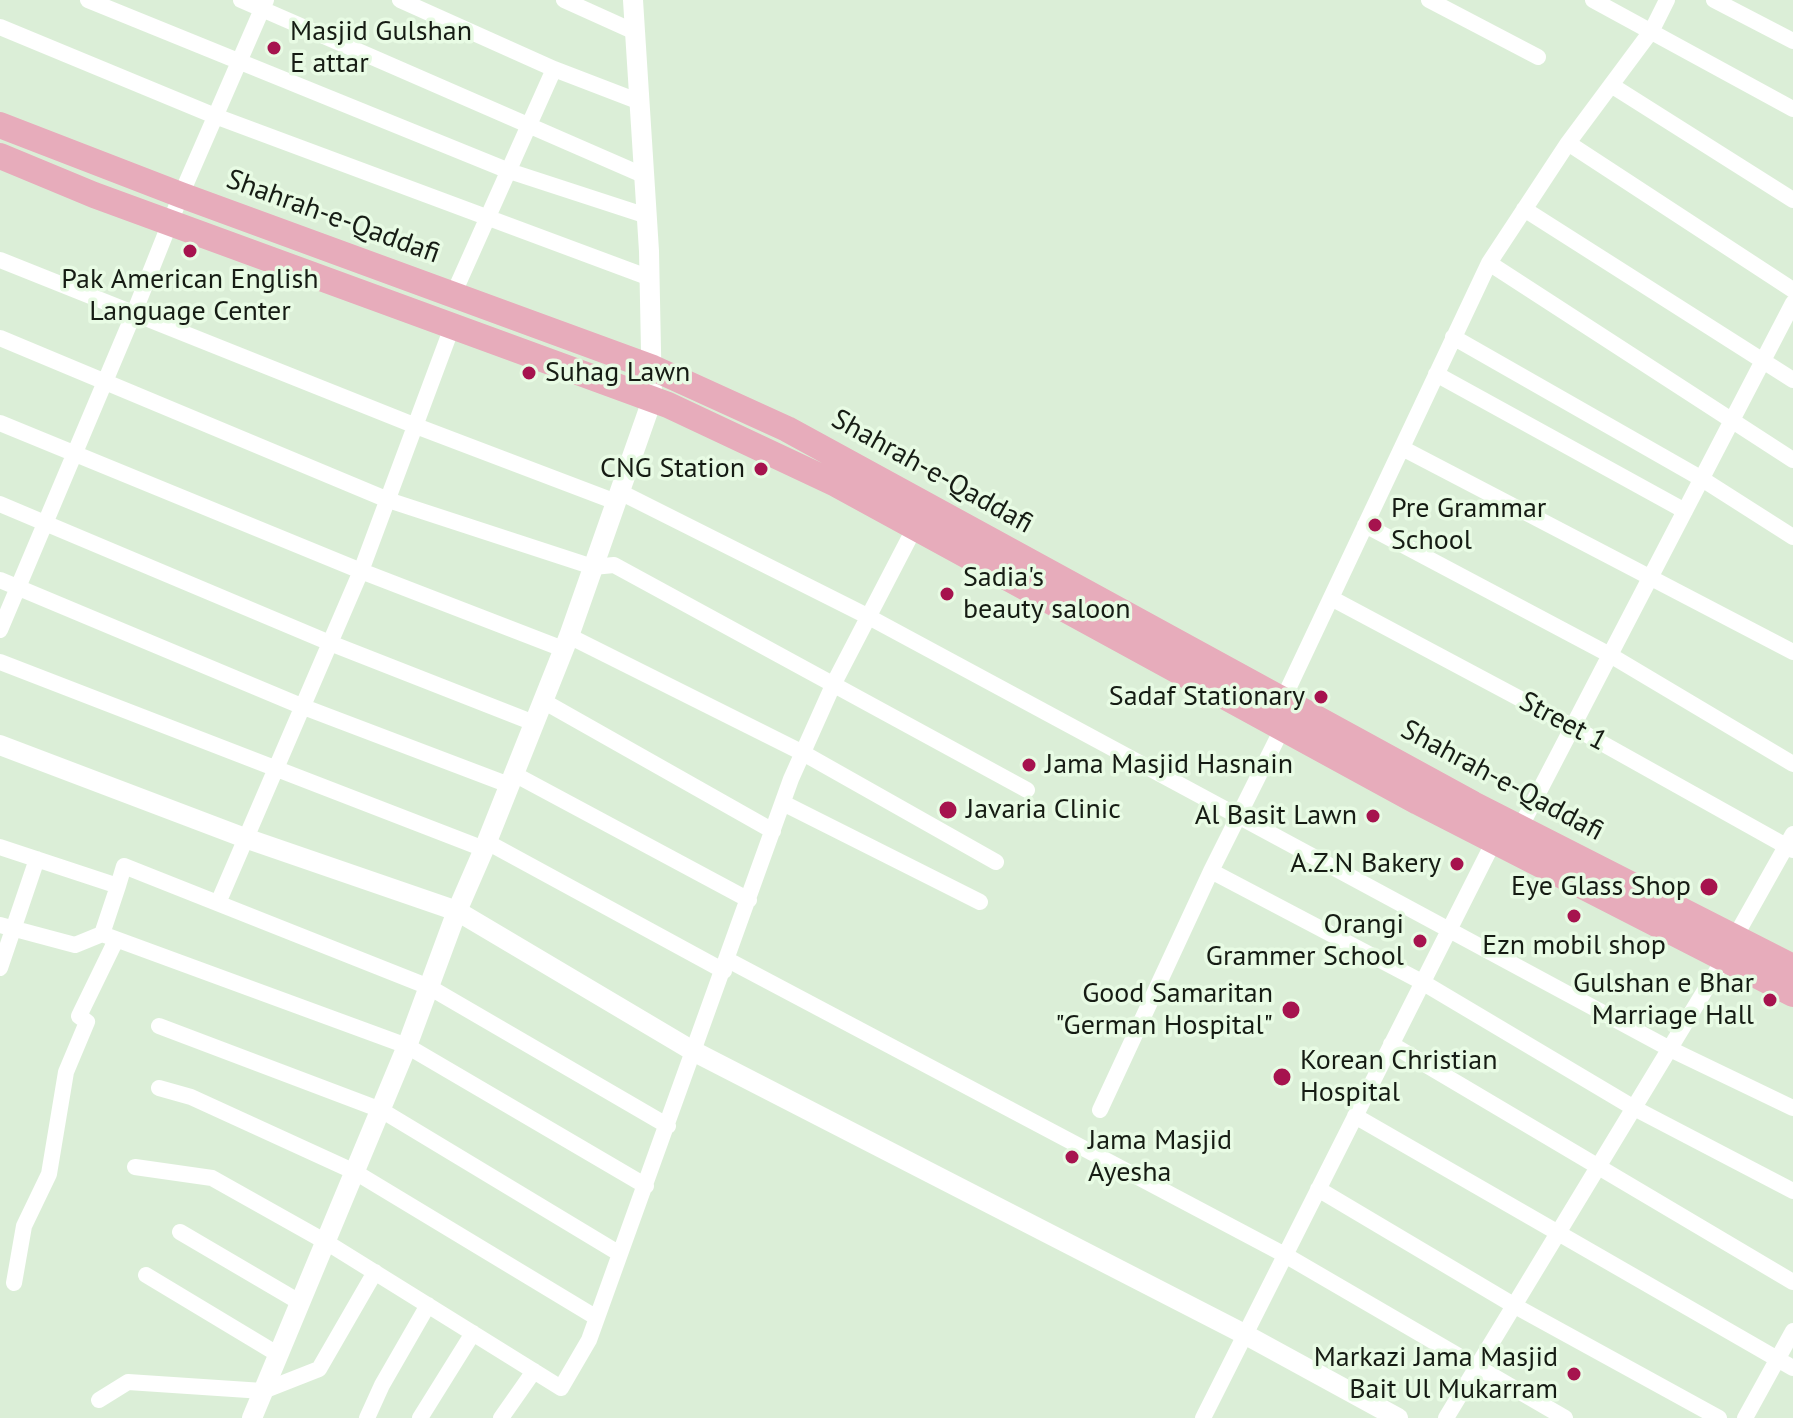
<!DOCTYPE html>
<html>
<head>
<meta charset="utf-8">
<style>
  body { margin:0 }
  canvas { display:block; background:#dbeed7 }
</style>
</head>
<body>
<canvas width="1793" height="1418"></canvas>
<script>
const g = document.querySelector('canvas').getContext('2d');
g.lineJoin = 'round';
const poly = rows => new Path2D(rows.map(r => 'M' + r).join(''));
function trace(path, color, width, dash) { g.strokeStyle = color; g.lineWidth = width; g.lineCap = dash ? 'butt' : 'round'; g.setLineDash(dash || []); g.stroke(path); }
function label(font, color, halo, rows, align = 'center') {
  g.font = font + ' "PT Sans",sans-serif'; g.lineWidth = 7; g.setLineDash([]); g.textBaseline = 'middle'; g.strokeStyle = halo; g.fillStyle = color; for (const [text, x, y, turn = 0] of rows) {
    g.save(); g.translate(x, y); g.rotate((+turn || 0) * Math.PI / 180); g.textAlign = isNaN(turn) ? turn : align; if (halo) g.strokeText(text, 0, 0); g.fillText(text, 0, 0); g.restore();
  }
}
trace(poly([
  [88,0,509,171,647,216],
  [241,0,645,176],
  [400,0,554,69,640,102],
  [564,0,635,32],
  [1429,0,1538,57],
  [1593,0,1793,109],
  [1714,0,1793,41],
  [0,27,215,116,650,278],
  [1611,85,1793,200],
  [1568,143,1793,290],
  [1524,209,1793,380],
  [0,260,416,426,616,502],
  [1489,263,1793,460],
  [453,295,554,69],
  [1453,337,1702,479,1793,537],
  [0,338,388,500,593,567,614,565,1027,790],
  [1436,374,1685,511],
  [0,423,361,571,563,649],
  [1402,448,1793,652],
  [620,492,867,616,1670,1049,1793,1108],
  [0,504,330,643,534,723],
  [1365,525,1610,655,1793,764],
  [0,580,301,706,509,785],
  [1331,598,1573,727,1793,850],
  [0,630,134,313,181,195,266,0],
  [569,636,803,753,996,862],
  [0,662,484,849],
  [543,701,773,831],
  [1279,708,1489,263,1568,143,1652,30,1667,0],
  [514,774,749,900],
  [783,803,980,902],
  [1520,828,1793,303],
  [487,842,724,971],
  [0,847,118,886,124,866,429,987,668,1126],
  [1211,871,1422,982,1634,1108,1793,1191],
  [118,886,102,934,407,1046,646,1186],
  [218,903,361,571,452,327],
  [0,925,75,945,102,934],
  [1735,937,1793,834],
  [728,960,1285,1255,1565,1418],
  [0,968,37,859],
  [159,1026,381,1110,620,1254],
  [1391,1044,1793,1282],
  [159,1088,191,1097,355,1172,597,1318],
  [1100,1110,1211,871,1282,729],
  [1355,1116,1793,1368],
  [135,1167,212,1178,326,1242,561,1388,589,1340,791,779,834,683,915,527],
  [1318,1189,1515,1306,1719,1418],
  [180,1232,301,1303],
  [146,1275,279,1355],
  [14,1283,24,1226,49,1174,66,1072,87,1022,79,1016,116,940],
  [99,1400,128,1382,263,1391,319,1369,375,1272],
  [367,1418,382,1385,428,1305],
  [420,1418,473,1333],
  [501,1418,534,1371],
  [1203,1418,1494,841],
  [1446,1418,1724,959],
  [1745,1418,1793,1331]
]), '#fff', 16);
trace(poly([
  [0,745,245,838,457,911,693,1051,1246,1335,1398,1418],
  [252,1418,407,1046,457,911,484,849,569,636,652,400,649,251,633,0]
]), '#fff', 20);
trace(poly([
  [0,125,181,195,653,368,787,429,1473,804,1793,967],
  [0,156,94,195,668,405,836,484,1418,802,1793,994]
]), '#e7acbb', 26);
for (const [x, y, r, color] of [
  [274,48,8,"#a6134e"],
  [190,251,8,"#a6134e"],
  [529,373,8,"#a6134e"],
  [761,469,8,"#a6134e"],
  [1375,525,8,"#a6134e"],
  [947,594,8,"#a6134e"],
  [1321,697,8,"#a6134e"],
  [1029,765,8,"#a6134e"],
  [948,810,10,"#a6134e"],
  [1373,816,8,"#a6134e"],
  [1457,864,8,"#a6134e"],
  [1709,887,10,"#a6134e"],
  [1574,916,8,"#a6134e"],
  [1420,941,8,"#a6134e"],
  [1770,1000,8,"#a6134e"],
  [1291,1010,10,"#a6134e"],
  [1282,1077,10,"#a6134e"],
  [1072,1157,8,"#a6134e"],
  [1574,1374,8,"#a6134e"]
]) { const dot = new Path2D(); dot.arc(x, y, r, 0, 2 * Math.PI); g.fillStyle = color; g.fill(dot); trace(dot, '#e8fbe4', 3); }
label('28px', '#161c14', '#e8fbe4', [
  ["Masjid Gulshan",290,32,"left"],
  ["E attar",290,64,"left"],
  ["Pak American English",190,280,"center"],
  ["Language Center",190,312,"center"],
  ["Suhag Lawn",545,373,"left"],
  ["CNG Station",745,469],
  ["Pre Grammar",1391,509,"left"],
  ["School",1391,541,"left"],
  ["Sadia's",963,578,"left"],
  ["beauty saloon",963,610,"left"],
  ["Sadaf Stationary",1305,697],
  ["Jama Masjid Hasnain",1045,765,"left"],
  ["Javaria Clinic",966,810,"left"],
  ["Al Basit Lawn",1357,816],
  ["A.Z.N Bakery",1441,864],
  ["Eye Glass Shop",1691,887],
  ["Orangi",1404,925],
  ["Grammer School",1404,957],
  ["Ezn mobil shop",1574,946,"center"],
  ["Gulshan e Bhar",1754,984],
  ["Marriage Hall",1754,1016],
  ["Good Samaritan",1273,994],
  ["\"German Hospital\"",1273,1026],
  ["Korean Christian",1300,1061,"left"],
  ["Hospital",1300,1093,"left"],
  ["Jama Masjid",1088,1141,"left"],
  ["Ayesha",1088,1173,"left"],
  ["Markazi Jama Masjid",1558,1358],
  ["Bait Ul Mukarram",1558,1390]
], 'right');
label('28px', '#161c14', '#e8fbe4', [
  ["Shahrah-e-Qaddafi",333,217,20],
  ["Shahrah-e-Qaddafi",932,472,29],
  ["Street 1",1563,722,28],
  ["Shahrah-e-Qaddafi",1502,781,28]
]);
</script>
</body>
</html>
